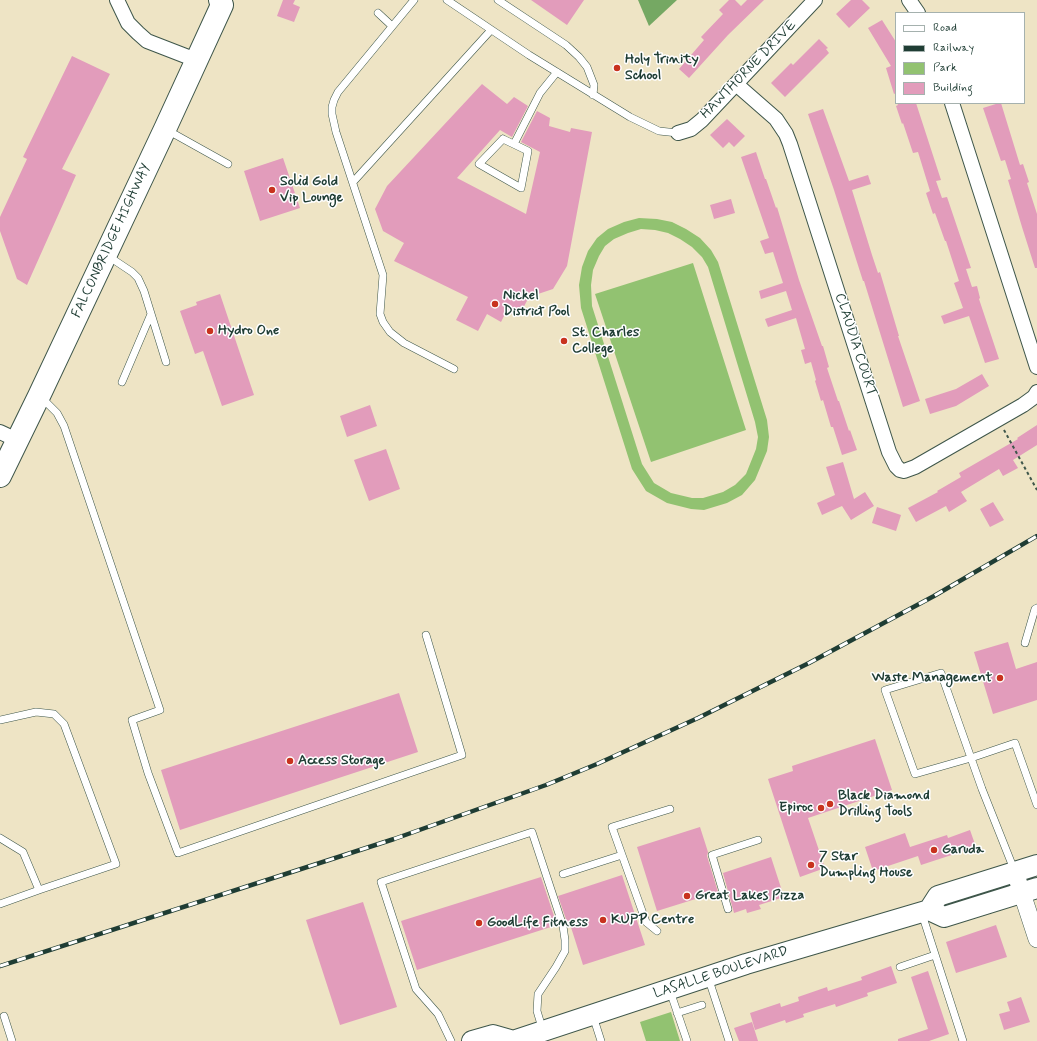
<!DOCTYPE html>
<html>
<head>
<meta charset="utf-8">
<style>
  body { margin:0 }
  #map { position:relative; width:1037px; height:1041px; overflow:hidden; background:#eee4c5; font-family:Mynerve,sans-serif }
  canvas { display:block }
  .legend { position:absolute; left:895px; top:12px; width:130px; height:92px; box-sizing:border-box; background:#fff; border:1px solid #a5b1ae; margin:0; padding:5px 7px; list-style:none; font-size:12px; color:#1f3d34 }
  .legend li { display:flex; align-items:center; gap:8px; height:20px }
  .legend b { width:20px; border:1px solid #a5b1ae }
</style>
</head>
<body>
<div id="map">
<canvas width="1037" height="1041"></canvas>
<ul class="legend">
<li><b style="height:5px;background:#fff"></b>Road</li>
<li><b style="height:5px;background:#1f3d34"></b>Railway</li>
<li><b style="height:11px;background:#92c271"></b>Park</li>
<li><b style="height:11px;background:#e29cbb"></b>Building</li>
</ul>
</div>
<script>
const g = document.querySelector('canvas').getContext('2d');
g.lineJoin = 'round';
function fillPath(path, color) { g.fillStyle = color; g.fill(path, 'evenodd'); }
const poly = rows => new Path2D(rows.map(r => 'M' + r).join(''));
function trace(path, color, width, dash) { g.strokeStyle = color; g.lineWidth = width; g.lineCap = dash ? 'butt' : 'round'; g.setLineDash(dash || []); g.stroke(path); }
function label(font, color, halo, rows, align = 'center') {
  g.font = font + ' Mynerve,sans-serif'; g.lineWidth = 3; g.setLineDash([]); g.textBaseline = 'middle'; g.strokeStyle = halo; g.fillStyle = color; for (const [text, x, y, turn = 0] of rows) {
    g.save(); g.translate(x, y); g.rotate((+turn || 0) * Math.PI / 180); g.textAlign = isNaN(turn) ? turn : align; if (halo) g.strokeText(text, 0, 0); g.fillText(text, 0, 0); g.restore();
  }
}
fillPath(poly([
  [639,218,657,219,672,222,686,229,700,238,711,250,718,262,767,420,769,437,767,451,755,480,742,495,727,503,704,510,691,509,667,503,646,491,632,469,581,308,579,285,582,267,588,251,597,238,608,229,624,222],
  [641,229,655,230,668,233,680,239,692,247,702,257,708,267,755,422,758,437,756,449,746,474,735,485,723,492,703,498,692,498,671,493,654,483,642,464,592,306,591,285,593,270,599,256,605,246,614,239,628,233],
  [693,263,746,430,651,462,595,294],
  [671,1012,680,1041,646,1041,640,1022]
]), '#92c271');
fillPath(poly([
  [638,0,677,0,649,26]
]), '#75a863');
fillPath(poly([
  [283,0,295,0,293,4,300,7,294,22,277,16],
  [531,0,584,0,567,25],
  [729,0,735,0,741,6,747,0,764,0,728,35,689,78,679,69,704,40,701,37,723,14,719,10],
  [851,0,862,0,870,8,849,28,836,14],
  [882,20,896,42,896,93,894,94,886,68,891,66,868,28],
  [819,39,828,48,826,49,829,53,785,97,771,83,791,63,793,65],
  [72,56,110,74,62,169,76,175,27,285,17,279,0,231,0,217,27,159,23,157],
  [482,84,507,104,514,97,528,106,512,137,500,130,457,178,526,214,540,152,521,142,537,111,550,118,549,126,570,132,571,128,592,132,567,266,553,289,529,297,521,312,514,315,506,312,501,322,487,314,478,331,456,320,468,297,394,261,404,243,383,231,375,209,387,186],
  [897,103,916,103,941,180,936,181,942,198,947,197,971,268,966,269,972,287,977,286,980,298,979,299,999,359,985,363,969,316,944,324,941,316,963,308,954,283,959,281,946,241,945,241,935,213,933,214,926,193,930,191,918,152,913,153,903,123,902,124,896,106,898,105],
  [999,103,1001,103,1020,165,1023,164,1029,182,1027,183,1037,214,1037,268,1035,268,1022,227,1008,180,1011,179,1005,160,1001,161,983,108],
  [823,109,849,181,868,175,871,184,852,190,872,255,878,273,880,272,899,336,898,336,920,401,903,407,864,281,863,281,834,190,808,114],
  [727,119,745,136,734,147,729,142,723,148,710,135],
  [756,152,765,179,766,179,776,208,777,207,799,280,822,346,823,346,829,367,827,368,838,401,839,401,849,431,850,430,857,450,842,455,833,427,831,427,823,400,821,401,815,381,816,380,811,362,805,364,801,350,805,349,796,318,768,327,765,319,792,310,786,291,761,299,759,291,783,283,773,252,765,254,760,241,769,238,741,157],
  [283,158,300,208,260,221,244,171],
  [731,199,735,213,714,219,710,205],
  [220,294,254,395,222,406,203,351,195,354,180,311,197,305,196,302],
  [982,374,989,386,956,406,930,414,925,399,956,389],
  [370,405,377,426,347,437,340,416],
  [1037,425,1037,445,1013,460,1018,468,1003,476,999,469,961,492,967,501,949,512,946,506,916,522,908,508,938,492,937,491,961,477,959,473,1018,439,1017,438],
  [386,449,400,489,369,501,354,460],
  [843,462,854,499,865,492,874,506,851,520,842,506,822,515,817,503,835,495,826,467],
  [993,502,1004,520,990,527,980,509],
  [877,507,901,515,896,531,872,523],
  [1008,642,1016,669,1037,662,1037,700,993,714,974,652],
  [399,693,418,752,180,830,161,770],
  [875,739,892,790,808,818,825,868,800,877,768,779,793,771,792,766],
  [700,827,708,852,707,856,718,892,657,911,637,847],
  [970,830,976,847,921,865,918,856,873,871,865,847,905,833,910,847,947,835,948,838],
  [771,857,784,897,759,905,761,909,747,913,746,909,734,913,723,873],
  [622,875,645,945,583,965,569,921,567,922,558,896],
  [541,877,557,925,417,970,401,921],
  [363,902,397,1007,340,1025,306,920],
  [996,925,1007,957,956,973,946,942],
  [891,966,897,983,867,993,868,996,836,1007,835,1004,803,1014,804,1017,786,1023,785,1020,755,1030,750,1013,780,1003,781,1007,799,1001,798,997,827,987,828,991,862,980,861,977],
  [928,971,949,1034,929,1041,898,1041,898,1039,928,1029,911,977],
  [1021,997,1030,1022,1004,1030,999,1014,1010,1011,1007,1002],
  [752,1022,758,1041,739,1041,734,1028]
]), '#e29cbb');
const service = poly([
  [414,0,338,92,334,100,332,107,332,114,336,132,383,275,380,314,383,322,390,332,404,343,454,369],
  [447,0,529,55,630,117,659,131,678,133],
  [498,0,566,45,579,57,587,67,594,85,593,95],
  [378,13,392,26],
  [167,130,228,164],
  [503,139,528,151,521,188,479,164,503,139],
  [514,144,540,93,557,72],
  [353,182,491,30],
  [108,256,132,272,138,278,144,291,166,362],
  [122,382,151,314],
  [41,397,57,413,64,426,160,710,132,720,148,773,178,853,462,755,426,635],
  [1025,643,1035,609,1037,608],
  [0,720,36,712,54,714,64,724,116,864,39,890],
  [0,838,23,852,39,890,0,904],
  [1015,872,982,789,971,758,941,673,885,690,915,774,971,758,1015,743,1037,805],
  [563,874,622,855],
  [728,909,712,855,758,840],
  [922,914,963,1041],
  [657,931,646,922,612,827,670,809],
  [900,967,935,955],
  [708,977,729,1041],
  [670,991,687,1041],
  [677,1013,702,1005],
  [4,1016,12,1041],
  [593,1016,601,1041],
  [451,1041,438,1014,416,989,381,882,532,832,563,926,565,940,565,951,556,967,538,994,537,1011,543,1031]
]);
const minor = poly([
  [117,0,128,23,138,33,147,41,196,60],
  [909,0,918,13],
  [736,84,776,119,786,134,790,144,889,452,896,466,900,470,904,471,915,467,1023,405,1034,397,1037,392],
  [952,103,1037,367],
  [678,133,691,129,702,120,815,0],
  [0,432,17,440]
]);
const tertiary = poly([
  [1015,872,1037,939]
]);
const secondary = poly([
  [929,910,944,917,1037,888],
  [472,1041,493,1035,514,1041],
  [513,1041,746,964,929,910,938,896,1037,865]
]);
const primary = poly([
  [0,476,39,396,165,129,222,5,220,0]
]);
trace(service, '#3e564a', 8);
trace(minor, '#3e564a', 16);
trace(tertiary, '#3e564a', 18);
trace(secondary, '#3e564a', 22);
trace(primary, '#3e564a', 24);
trace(poly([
  [1004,430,1037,490]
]), '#3e564a', 2, [3, 3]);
trace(service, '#fff', 7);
trace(minor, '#fff', 14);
trace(tertiary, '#fff', 17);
trace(secondary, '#fff', 20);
trace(primary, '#fff', 22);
const rail = poly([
  [0,966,394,839,546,785,597,764,698,718,809,663,934,596,1037,536]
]);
trace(rail, '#1f3d34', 4.5);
trace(rail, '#fff', 3, [9]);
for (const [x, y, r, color] of [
  [617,68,4,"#c8321e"],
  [272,190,4,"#c8321e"],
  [495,304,4,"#c8321e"],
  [210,331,4,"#c8321e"],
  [564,341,4,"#c8321e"],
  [1000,678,4,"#c8321e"],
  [290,761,4,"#c8321e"],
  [830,804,4,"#c8321e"],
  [821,808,4,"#c8321e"],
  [934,850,4,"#c8321e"],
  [811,865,4,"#c8321e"],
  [687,896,4,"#c8321e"],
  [603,920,4,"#c8321e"],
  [479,923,4,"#c8321e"]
]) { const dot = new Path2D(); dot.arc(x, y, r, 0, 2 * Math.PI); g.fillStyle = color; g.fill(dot); trace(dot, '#fff', 1.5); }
label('bold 14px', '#1f3d34', '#fff', [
  ["Holy Trinity",625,60],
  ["School",625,76],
  ["Solid Gold",280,182],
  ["Vip Lounge",280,198],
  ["Nickel",503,296],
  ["District Pool",503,312],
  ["Hydro One",218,331],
  ["St. Charles",572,333],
  ["College",572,349],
  ["Waste Management",992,678,"right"],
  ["Access Storage",298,761],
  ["Black Diamond",838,796],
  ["Drilling Tools",838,812],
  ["Epiroc",813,808,"right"],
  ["Garuda",942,850],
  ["7 Star",819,857],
  ["Dumpling House",819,873],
  ["Great Lakes Pizza",695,896],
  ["KUPP Centre",611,920],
  ["GoodLife Fitness",487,923]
], 'left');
label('14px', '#1f3d34', '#fff', [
  ["HAWTHORNE DRIVE",749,70,-46],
  ["FALCONBRIDGE HIGHWAY",112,241,-65],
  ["CLAUDIA COURT",855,345,72],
  ["LASALLE BOULEVARD",721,973,-18]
]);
</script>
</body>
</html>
